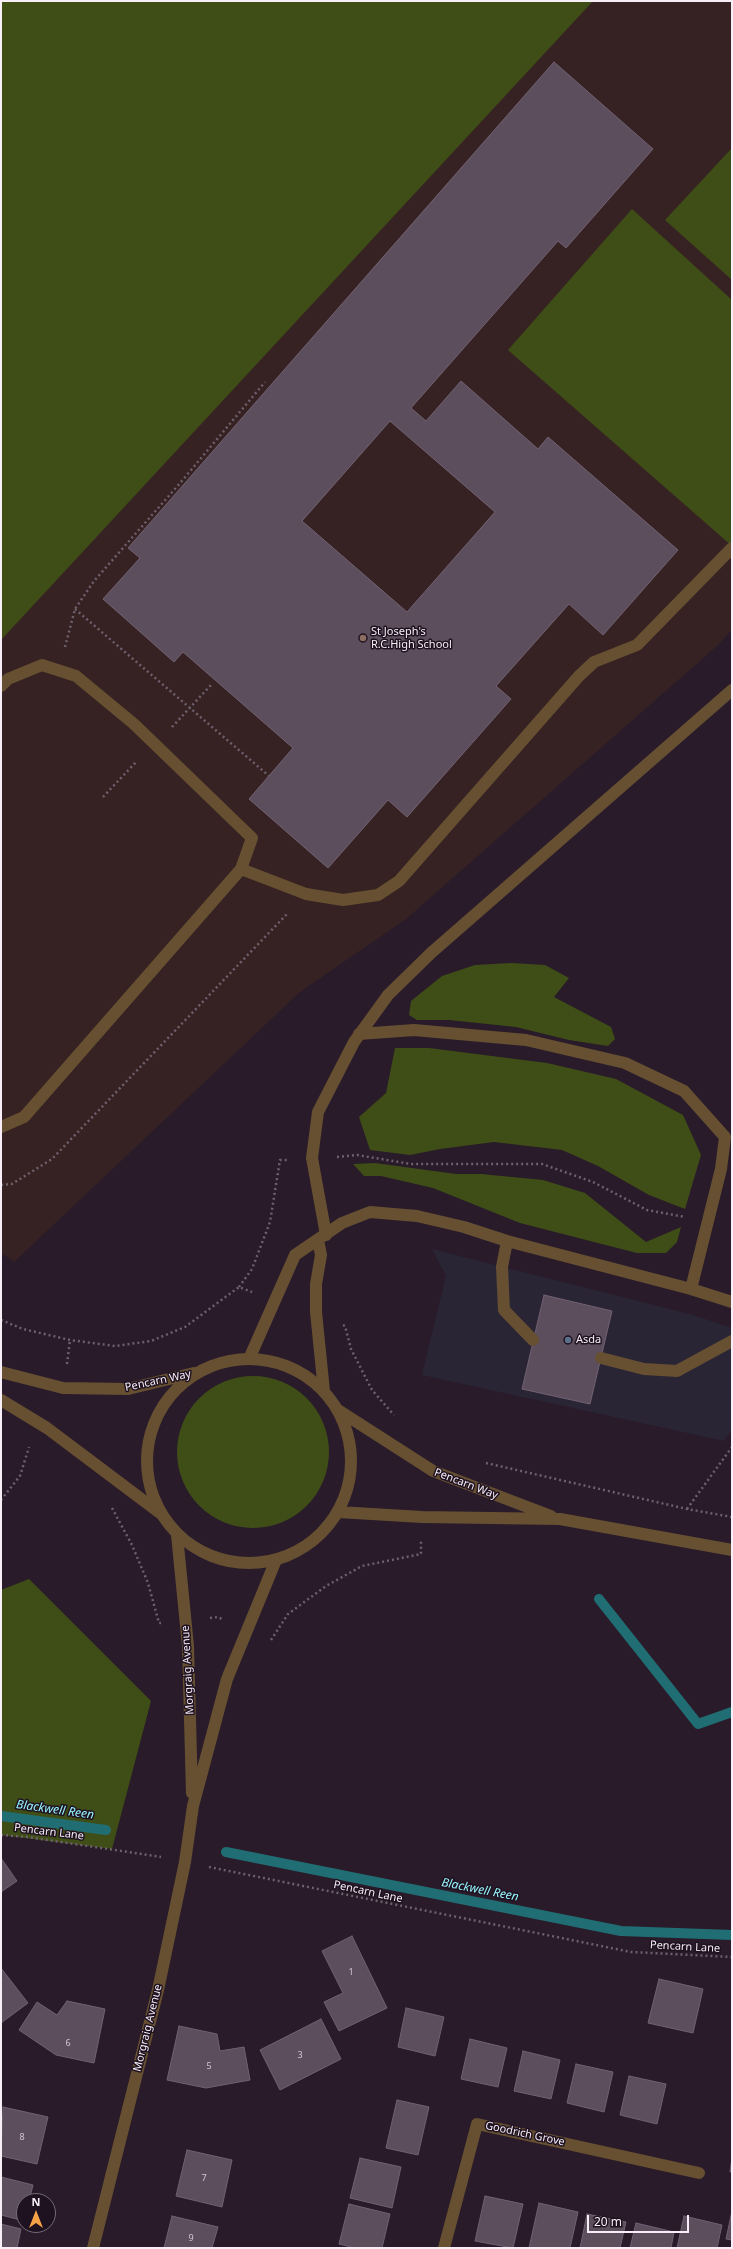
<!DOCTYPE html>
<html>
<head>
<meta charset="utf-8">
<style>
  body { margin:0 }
  #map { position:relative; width:733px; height:2249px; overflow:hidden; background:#291b2a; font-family:"Noto Sans",sans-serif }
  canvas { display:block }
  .frame { position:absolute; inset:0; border:2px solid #f7eef8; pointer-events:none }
  .north { position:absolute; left:16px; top:2193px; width:40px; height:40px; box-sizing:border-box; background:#1f1220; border:1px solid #756a76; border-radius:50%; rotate:0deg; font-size:11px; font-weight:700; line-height:16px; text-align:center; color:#f7eef8 }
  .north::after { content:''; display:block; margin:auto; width:14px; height:18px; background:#f5a346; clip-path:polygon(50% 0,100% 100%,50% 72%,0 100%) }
  .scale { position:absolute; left:587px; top:2215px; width:102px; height:18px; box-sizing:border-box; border:2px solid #f7eef8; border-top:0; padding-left:5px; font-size:12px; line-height:14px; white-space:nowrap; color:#f7eef8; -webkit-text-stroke:3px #1f1220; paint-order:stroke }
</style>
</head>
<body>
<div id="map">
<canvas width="733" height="2249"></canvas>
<div class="frame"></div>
<div class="north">N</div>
<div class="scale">20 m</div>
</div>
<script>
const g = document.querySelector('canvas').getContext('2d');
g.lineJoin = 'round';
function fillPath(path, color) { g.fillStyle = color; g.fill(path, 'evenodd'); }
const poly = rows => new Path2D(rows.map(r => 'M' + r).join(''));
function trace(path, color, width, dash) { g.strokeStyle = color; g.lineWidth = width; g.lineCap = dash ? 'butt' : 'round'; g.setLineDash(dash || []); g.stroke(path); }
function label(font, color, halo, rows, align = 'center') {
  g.font = font + ' "Noto Sans",sans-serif'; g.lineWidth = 3; g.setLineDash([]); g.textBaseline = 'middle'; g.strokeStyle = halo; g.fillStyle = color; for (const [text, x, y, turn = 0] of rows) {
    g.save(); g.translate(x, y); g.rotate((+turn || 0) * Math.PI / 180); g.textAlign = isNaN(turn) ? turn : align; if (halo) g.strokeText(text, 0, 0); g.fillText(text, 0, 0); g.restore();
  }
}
fillPath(poly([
  [432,1249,693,1315,732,1328,732,1430,724,1441,422,1375,446,1276]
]), '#2a2535');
fillPath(poly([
  [1,1,732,1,732,630,717,646,406,919,300,992,14,1262,1,1253]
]), '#362222');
fillPath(poly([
  [1,1,593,1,1,640],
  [732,148,732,280,665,220],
  [632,209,732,300,732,546,508,350],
  [511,963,545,965,569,978,554,997,611,1027,615,1039,608,1046,569,1040,516,1027,449,1020,417,1020,409,1015,411,1001,442,976,475,965],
  [395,1048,429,1048,547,1063,616,1079,683,1115,701,1155,685,1209,649,1195,598,1166,562,1150,494,1142,440,1149,410,1155,370,1150,359,1117,386,1093],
  [375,1163,456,1174,481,1174,543,1180,585,1193,646,1242,681,1227,677,1242,666,1253,637,1253,520,1223,433,1188,381,1176,364,1176,353,1164],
  '177 1452a76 76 0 1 1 152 0a76 76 0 1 1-152 0Z',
  [29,1579,151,1701,112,1849,1,1835,1,1590]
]), '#3f4e16');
trace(poly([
  [599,1599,698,1724,732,1712],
  [1,1816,106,1830],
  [226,1852,621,1931,732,1935]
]), '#206d73', 10);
const building = poly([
  [554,62,653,149,566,248,558,241,411,408,426,421,461,381,538,449,548,437,678,550,603,635,569,604,496,686,511,699,407,817,388,800,328,868,249,799,293,748,183,652,174,662,103,599,140,558,128,548,554,62],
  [390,421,495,512,407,612,302,521,390,421],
  [544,1295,612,1311,590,1404,522,1389,544,1295],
  [1,1858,17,1881,1,1892,1,1858],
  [352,1936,387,2008,339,2031,324,2002,343,1993,322,1951,352,1936],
  [1,1968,28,2003,1,2023,1,1968],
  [659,1979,703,1989,693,2033,648,2023,659,1979],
  [67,2001,105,2009,94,2063,56,2055,19,2030,37,2002,57,2015,67,2001],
  [406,2008,444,2017,435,2056,398,2047,406,2008],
  [321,2019,341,2059,280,2090,260,2050,321,2019],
  [179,2026,217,2034,220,2051,244,2047,250,2080,206,2088,167,2080,179,2026],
  [470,2039,507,2048,498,2087,461,2079,470,2039],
  [523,2051,560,2060,551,2099,514,2091,523,2051],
  [576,2064,613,2072,604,2112,567,2103,576,2064],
  [629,2076,666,2084,657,2124,620,2115,629,2076],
  [397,2100,429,2107,418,2155,386,2148,397,2100],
  [3,2107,48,2117,37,2164,1,2156,3,2107],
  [187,2150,232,2160,222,2207,176,2196,187,2150],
  [360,2158,401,2167,392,2208,350,2198,360,2158],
  [732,2158,732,2172,730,2172,732,2158],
  [1,2177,33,2185,29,2201,24,2201,24,2221,1,2215,1,2177],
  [485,2196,523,2204,513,2248,475,2241,485,2196],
  [539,2203,578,2212,570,2248,529,2248,539,2203],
  [349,2204,390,2214,382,2248,355,2248,339,2244,349,2204],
  [732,2211,732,2240,726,2239,732,2211],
  [587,2214,626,2222,620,2248,580,2248,587,2214],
  [172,2216,218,2227,212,2248,164,2248,172,2216],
  [684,2216,722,2225,717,2248,677,2248,684,2216],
  [636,2223,674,2232,671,2248,630,2248,636,2223],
  [1,2224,21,2229,17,2248,1,2248,1,2224]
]);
fillPath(building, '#5d4e5e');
trace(building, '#716172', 1);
trace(poly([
  [75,609,269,776],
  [65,647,75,609,94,581,181,482,265,382],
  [172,727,211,685],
  [103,797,137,761],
  [337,1157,357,1155,411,1164,542,1164,593,1182,647,1210,685,1217],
  [1,1185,12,1184,52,1159,288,913],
  [239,1287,252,1269,270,1222,280,1160,288,1160],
  [1,1320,23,1329,70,1340,115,1346,151,1341,185,1327,239,1287,252,1292],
  [343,1325,345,1326,351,1349,372,1390,394,1415],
  [67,1364,70,1340],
  [486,1463,687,1509,732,1517],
  [1,1500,20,1476,29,1447],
  [112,1508,132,1545,148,1583,159,1623,161,1623],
  [687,1509,732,1447],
  [210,1618,218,1617,224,1620],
  [271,1640,288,1614,326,1586,362,1566,421,1554,421,1540],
  [1,1835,28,1837,161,1857],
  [209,1867,631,1952,732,1957]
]), '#6d616e', 2.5, [2, 3]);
trace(poly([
  [1,686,8,679,42,665,76,676,134,724,252,838,241,869,24,1117,1,1127],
  [241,869,306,894,343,900,378,895,399,881,579,676,594,662,637,645,732,548],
  [359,1034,414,1030,526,1040,625,1063,684,1091,725,1137,721,1169,691,1289],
  [326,1235,312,1158,318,1112,354,1042,388,995,431,953,732,690],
  [318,1240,321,1255,316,1284,316,1312,324,1391],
  [507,1241,502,1267,504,1310,533,1340],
  [601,1358,644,1369,677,1371,732,1341],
  [249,1359,295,1255,342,1223,370,1212,417,1216,464,1227,507,1241,691,1289,732,1302]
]), '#665031', 12);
trace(poly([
  [177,1535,188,1646,192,1793],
  [93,2248,158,1990,185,1862,193,1806,227,1679,276,1560],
  [444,2248,477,2124,699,2173]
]), '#665031', 12);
trace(poly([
  '147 1461a102 102 0 1 1 204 0a102 102 0 1 1-204 0Z',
  [1,1372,63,1388,128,1389,194,1373],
  [1,1400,47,1428,160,1513],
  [338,1410,433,1471,551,1516],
  [338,1512,422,1517,560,1519,732,1550]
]), '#665031', 12);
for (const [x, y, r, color] of [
  [363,638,4,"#8d6e63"],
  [568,1340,4,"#5c6f8a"]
]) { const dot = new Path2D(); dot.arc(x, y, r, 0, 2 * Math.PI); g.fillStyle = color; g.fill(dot); trace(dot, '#1f1220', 1.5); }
label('9px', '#d0c6d2', null, [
  ["1",351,1972],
  ["6",68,2043],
  ["3",300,2055],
  ["5",209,2066],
  ["8",22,2137],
  ["7",204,2178],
  ["9",191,2238]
]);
label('11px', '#f7eef8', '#1f1220', [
  ["St Joseph's",371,632],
  ["R.C.High School",371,645],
  ["Asda",576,1340]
], 'left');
label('11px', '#f7eef8', '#1f1220', [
  ["Pencarn Way",158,1381,-12],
  ["Pencarn Way",466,1484,21],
  ["Morgraig Avenue",188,1670,-93],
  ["Pencarn Lane",49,1832,7],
  ["Pencarn Lane",368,1892,12],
  ["Pencarn Lane",685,1947,3],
  ["Morgraig Avenue",148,2028,-76],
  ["Goodrich Grove",525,2134,12]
]);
label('italic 12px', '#96f5fd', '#1f1220', [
  ["Blackwell Reen",55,1810,8],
  ["Blackwell Reen",480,1890,11]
]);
</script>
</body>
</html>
